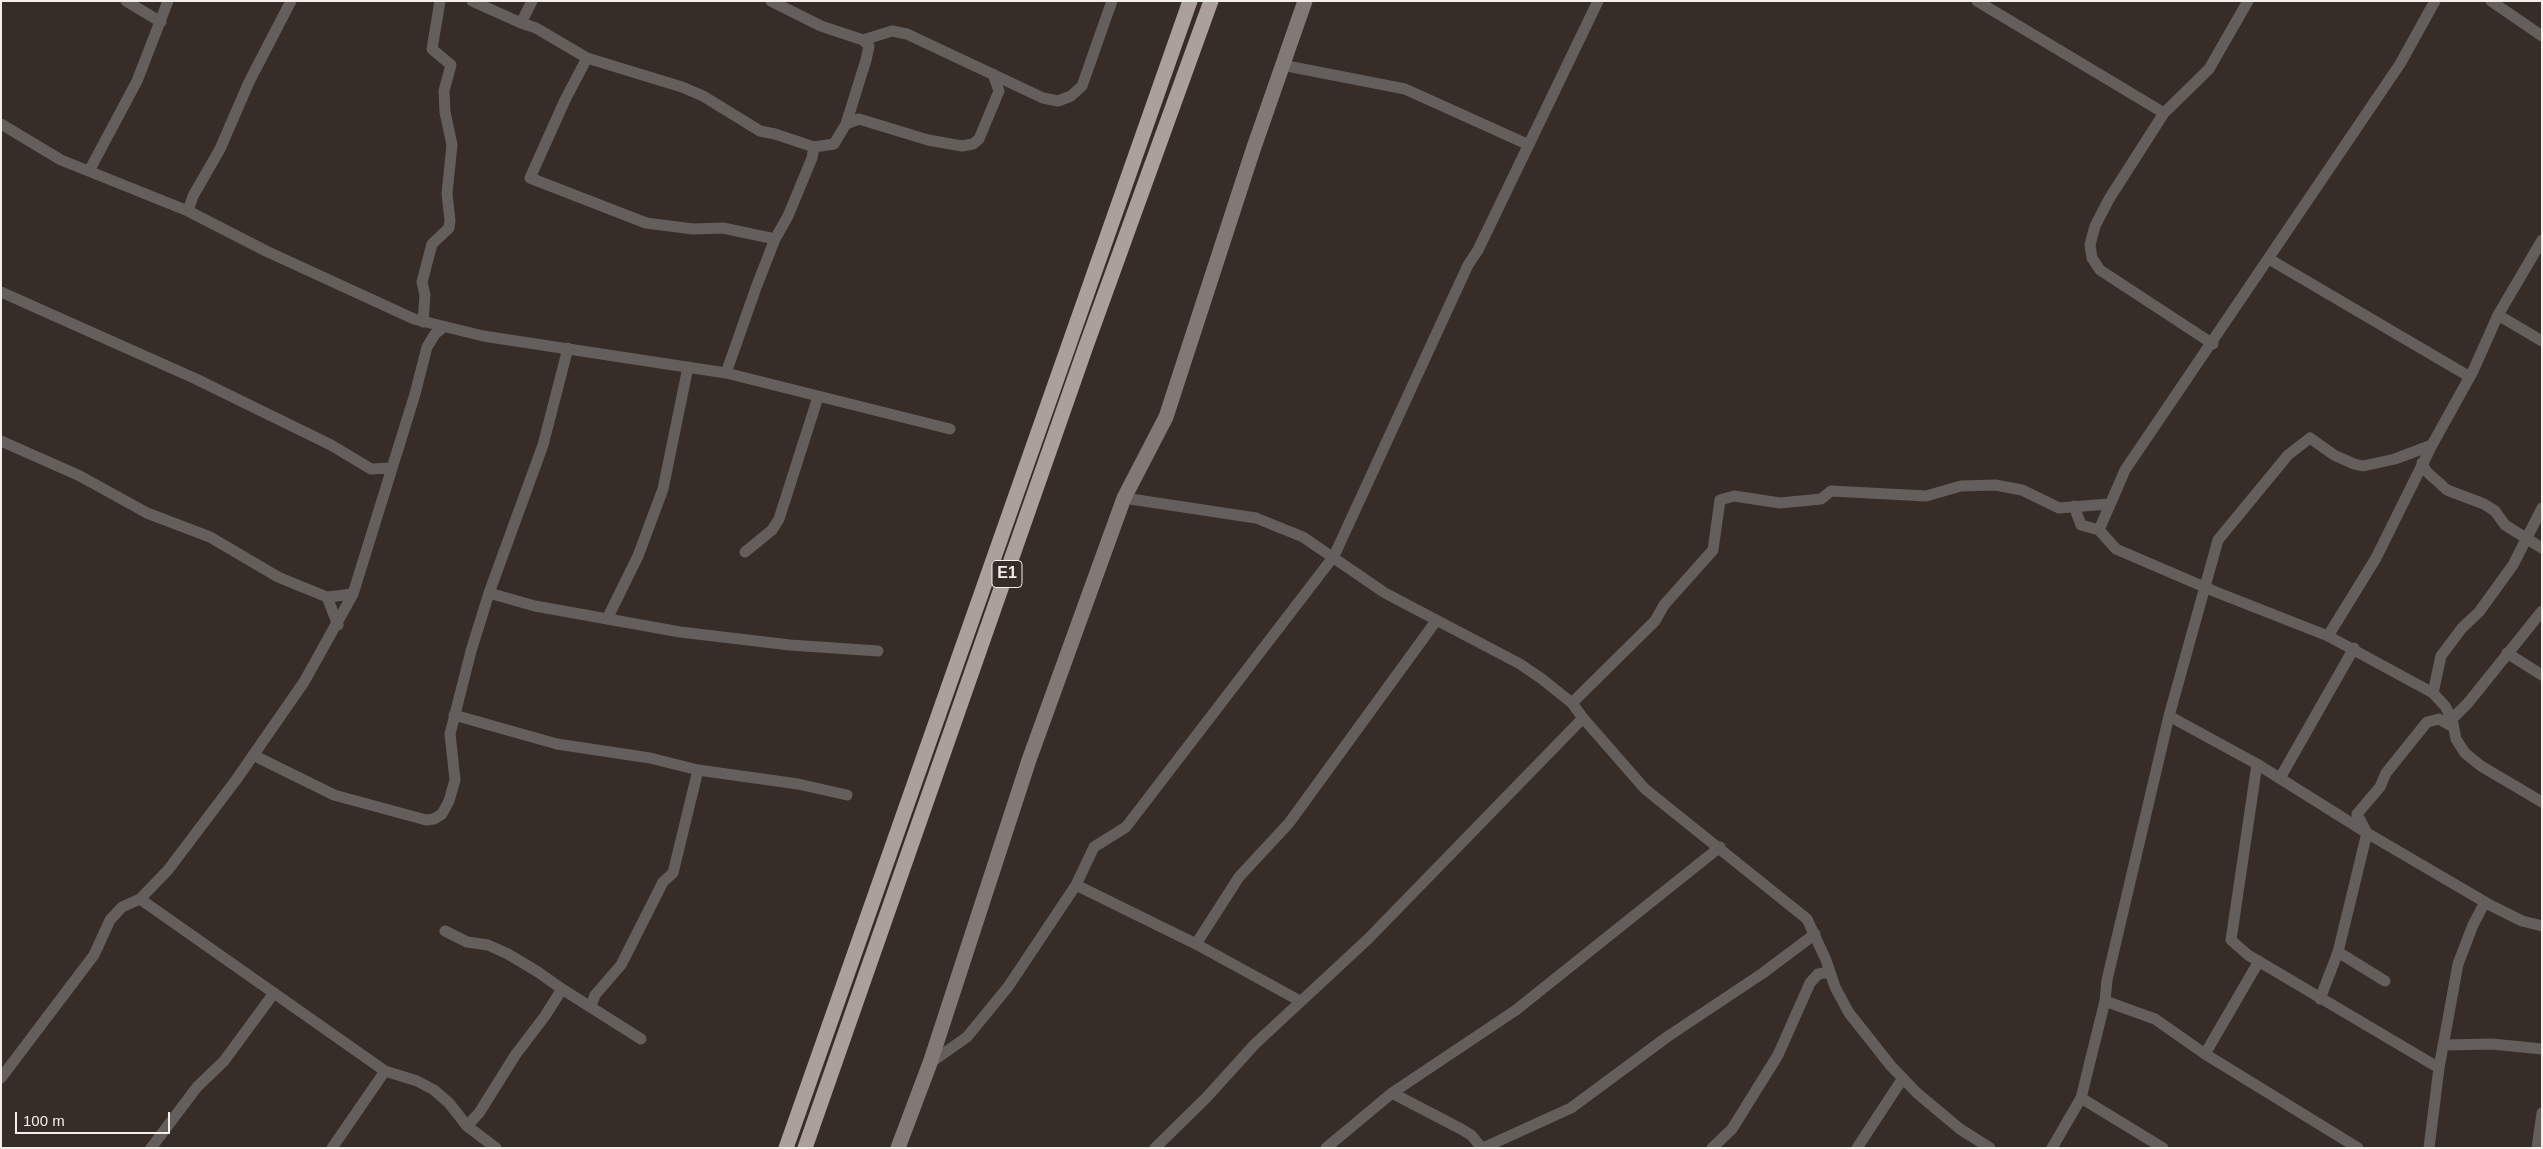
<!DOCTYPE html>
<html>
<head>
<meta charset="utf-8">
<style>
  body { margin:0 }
  #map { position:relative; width:2543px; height:1149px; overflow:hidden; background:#362c28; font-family:Arial,sans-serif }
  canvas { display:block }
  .frame { position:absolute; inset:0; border:2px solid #f4eeeb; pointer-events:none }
  .scale { position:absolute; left:15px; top:1112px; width:155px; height:22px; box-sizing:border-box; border:2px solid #f4eeeb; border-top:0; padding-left:6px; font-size:15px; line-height:18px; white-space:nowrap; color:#f4eeeb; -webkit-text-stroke:4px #362c28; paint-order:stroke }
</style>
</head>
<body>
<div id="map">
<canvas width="2543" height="1149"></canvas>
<div class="frame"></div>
<div class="scale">100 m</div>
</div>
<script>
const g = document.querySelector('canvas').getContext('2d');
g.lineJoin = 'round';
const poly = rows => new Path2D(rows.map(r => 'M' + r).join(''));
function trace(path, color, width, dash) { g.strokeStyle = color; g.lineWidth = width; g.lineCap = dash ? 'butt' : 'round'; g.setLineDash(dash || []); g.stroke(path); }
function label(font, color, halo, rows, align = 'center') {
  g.font = font + ' Arial,sans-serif'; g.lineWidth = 4.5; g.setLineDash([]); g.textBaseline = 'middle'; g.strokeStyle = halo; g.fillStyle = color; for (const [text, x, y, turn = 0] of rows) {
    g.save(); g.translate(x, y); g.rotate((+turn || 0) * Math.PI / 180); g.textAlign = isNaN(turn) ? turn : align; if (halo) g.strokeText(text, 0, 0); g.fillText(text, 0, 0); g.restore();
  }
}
trace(poly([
  [126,1,161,22],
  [472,1,521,23],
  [532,1,521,23,536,28,587,58,565,100,530,178,646,223,693,229,723,228,775,239],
  [771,1,821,26,863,40,892,31,907,34,1043,98,1058,101,1071,96,1082,86,1112,1],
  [1977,1,2164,113],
  [2435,1,2400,64,2125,470,2099,530,2116,549,2216,592,2328,636,2433,693,2445,706,2452,719,2456,739,2465,753,2481,766,2542,802],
  [2491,1,2542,36],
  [587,58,682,87,703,96,760,131,775,134,814,147],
  [1282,65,1405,89,1529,145],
  [1,124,61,160,188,211,266,251,414,319,483,336,726,373,950,429],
  [846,124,859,119,928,140,962,146,973,144,979,139,999,91,993,74],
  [89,171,137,81,168,1],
  [188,211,193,196,220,149,249,82,291,1],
  [2269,259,2470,377],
  [1,292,196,379,331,445,371,469,392,468],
  [2498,315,2542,341],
  [423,322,425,295,422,282,432,244,449,228,450,221,447,193,452,145,445,112,444,91,451,65,432,49,440,1],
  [2213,344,2100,270,2092,258,2090,245,2095,226,2109,199,2164,113,2209,69,2248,1],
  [726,373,757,285,775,239,788,216,812,158,814,147,834,144,846,124,866,60,869,46,863,40],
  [1,441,80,476,147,513,210,537,278,577,327,597,353,594],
  [2422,463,2426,471,2447,490,2484,504,2495,511,2505,525,2542,548],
  [1124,498,1256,518,1303,537,1385,593,1520,664,1542,679,1572,703,1583,718,1645,789,1807,919,1826,960,1835,987,1849,1013,1891,1066,1917,1093,1960,1129,1990,1148],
  [2074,506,2081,525,2099,530],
  [745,552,772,530,779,519,818,397],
  [489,593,535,606,680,632,790,645,878,651],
  [327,597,338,625],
  [607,619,638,556,663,489,688,367],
  [2328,636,2376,558,2432,445,2473,371,2498,315,2542,240],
  [2507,653,2542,675],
  [2433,693,2441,656,2462,628,2479,612,2513,565,2542,508],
  [1572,703,1655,621,1664,605,1713,550,1720,500,1734,496,1780,503,1821,499,1831,491,1926,496,1961,486,1995,485,2022,490,2059,508,2108,504],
  [454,715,557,744,650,758,698,770,798,784,847,795],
  [2169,716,2257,764,2367,833,2490,905,2522,921,2542,926],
  [2452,719,2468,703,2542,611],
  [253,755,334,795,426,820,434,819,442,814,449,801,455,780,450,734,471,651,489,593,543,445,568,348],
  [2257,764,2231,940,2248,955,2439,1068],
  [2280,778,2354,648],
  [1076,885,1196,944,1300,1001],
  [140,899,385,1071,417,1081,434,1090,449,1103,467,1126,496,1148],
  [445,931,467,942,488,945,508,954,538,972,562,989,641,1039],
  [1196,944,1239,877,1289,823,1436,621],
  [2338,952,2385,981],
  [2320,999,2338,952,2367,833,2357,814,2380,787,2386,773,2427,722,2439,719,2453,727],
  [2105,1001,2155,1019,2205,1054,2358,1148],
  [591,1006,595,995,621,965,663,882,673,873,698,770],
  [2444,1045,2492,1044,2542,1049],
  [2205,1054,2259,961],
  [930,1063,967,1037,1008,987,1076,885,1094,847,1126,827,1334,556,1468,265,1478,250,1598,1],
  [1,1078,94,955,110,920,122,907,140,899,168,870,236,780,304,682,353,594,415,394,427,347,435,334,444,327],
  [1392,1093,1461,1129,1471,1135,1482,1148],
  [2081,1098,2163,1148],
  [467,1126,479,1113,516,1054,545,1016,562,989],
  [151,1148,197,1087,224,1061,274,993],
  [332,1148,385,1071],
  [1155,1148,1206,1098,1255,1044,1368,939,1583,718],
  [1326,1148,1392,1093,1516,1010,1720,847],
  [1483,1148,1571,1108,1667,1037,1763,973,1815,934],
  [1712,1148,1732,1129,1778,1055,1810,983,1818,974,1830,972],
  [1857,1148,1903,1078],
  [2052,1148,2081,1098,2105,1001,2107,980,2169,716,2218,540,2288,455,2310,438,2334,455,2354,464,2363,466,2395,459,2432,445],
  [2429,1148,2439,1068,2458,964,2473,925,2485,902],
  [2537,1148,2542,1113]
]), '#645f5c', 11);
trace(poly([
  [898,1148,930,1063,1029,760,1124,498,1166,417,1253,150,1305,1]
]), '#817975', 15);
trace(poly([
  [786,1148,1190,1],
  [805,1148,1085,349,1211,1]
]), '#aca09a', 15);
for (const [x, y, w] of [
  [1007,574,30]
]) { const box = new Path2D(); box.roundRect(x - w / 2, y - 13.5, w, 27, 4); g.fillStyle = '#362c28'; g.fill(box); trace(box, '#f4eeeb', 1); }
label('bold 16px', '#f4eeeb', null, [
  ["E1",1007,574]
]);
</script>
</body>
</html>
